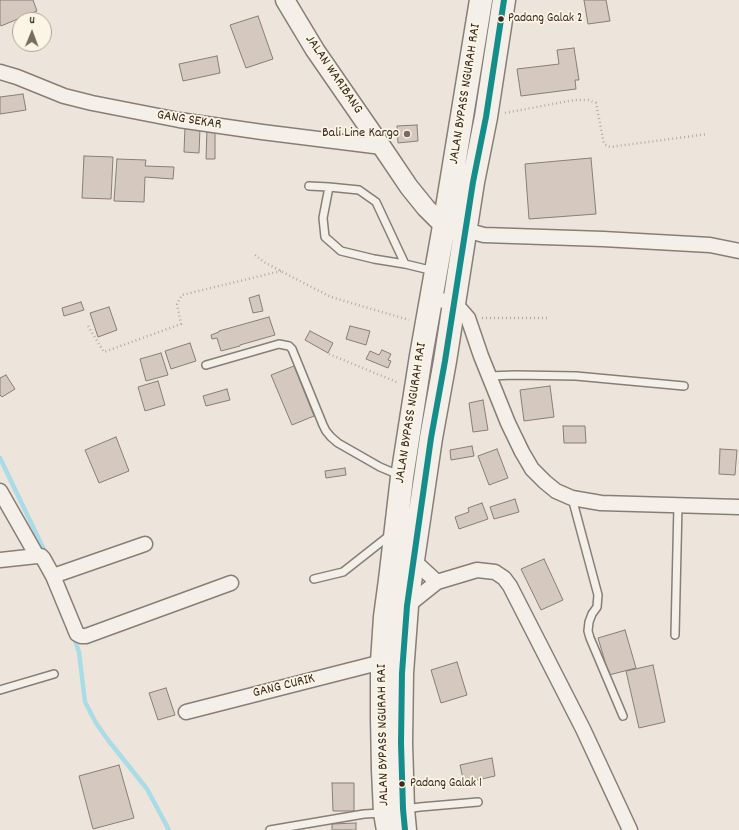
<!DOCTYPE html>
<html>
<head>
<meta charset="utf-8">
<style>
  body { margin:0 }
  #map { position:relative; width:739px; height:830px; overflow:hidden; background:#ede5db; font-family:Dekko,sans-serif }
  canvas { display:block }
  .north { position:absolute; left:12px; top:12px; width:40px; height:40px; box-sizing:border-box; background:#fcf5e5; border:1px solid #afa495; border-radius:50%; rotate:1deg; font-size:11px; font-weight:700; line-height:16px; text-align:center; color:#3b2a1e }
  .north::after { content:''; display:block; margin:auto; width:14px; height:18px; background:#796b60; clip-path:polygon(50% 0,100% 100%,50% 72%,0 100%) }
</style>
</head>
<body>
<div id="map">
<canvas width="739" height="830"></canvas>
<div class="north">U</div>
</div>
<script>
const g = document.querySelector('canvas').getContext('2d');
g.lineJoin = 'round';
const poly = rows => new Path2D(rows.map(r => 'M' + r).join(''));
function trace(path, color, width, dash) { g.strokeStyle = color; g.lineWidth = width; g.lineCap = dash ? 'butt' : 'round'; g.setLineDash(dash || []); g.stroke(path); }
function fillPath(path, color) { g.fillStyle = color; g.fill(path, 'evenodd'); }
function label(font, color, halo, rows, align = 'center') {
  g.font = font + ' Dekko,sans-serif'; g.lineWidth = 3.5; g.setLineDash([]); g.textBaseline = 'middle'; g.strokeStyle = halo; g.fillStyle = color; for (const [text, x, y, turn = 0] of rows) {
    g.save(); g.translate(x, y); g.rotate((+turn || 0) * Math.PI / 180); g.textAlign = isNaN(turn) ? turn : align; if (halo) g.strokeText(text, 0, 0); g.fillText(text, 0, 0); g.restore();
  }
}
trace(poly([
  [0,458,46,554],
  [73,635,79,652,85,702,96,723,108,740,147,789,169,830]
]), '#a9dce7', 4.5);
const building = poly([
  [0,0,33,0,37,11,1,26,0,24,0,0],
  [584,0,606,0,610,21,588,24,584,0],
  [258,16,273,59,246,68,230,25,258,16],
  [574,48,579,80,575,80,576,89,521,96,517,69,559,64,557,50,574,48],
  [217,56,220,73,183,81,179,64,217,56],
  [23,94,26,110,0,114,0,97,23,94],
  [417,125,418,141,398,143,397,126,417,125],
  [185,127,200,128,199,153,184,152,185,127],
  [207,129,215,129,215,159,206,159,207,129],
  [84,156,113,157,111,199,82,198,84,156],
  [591,158,596,214,529,219,525,164,591,158],
  [117,159,146,160,145,166,174,167,173,179,145,177,144,202,114,201,117,159],
  [259,295,263,311,253,313,249,298,259,295],
  [81,302,84,310,64,316,62,308,81,302],
  [109,307,117,330,98,337,90,313,109,307],
  [269,317,275,335,240,345,240,346,221,351,217,338,212,339,211,335,219,332,219,331,269,317],
  [350,326,370,331,366,345,346,339,350,326],
  [310,331,333,343,328,353,305,340,310,331],
  [190,343,196,361,171,369,165,351,190,343],
  [382,350,391,354,388,360,391,361,388,368,366,359,370,351,379,355,382,350],
  [161,353,168,375,146,381,140,359,161,353],
  [294,366,314,416,292,425,271,375,294,366],
  [6,375,15,389,2,397,0,395,0,378,6,375],
  [158,381,165,405,145,411,138,387,158,381],
  [550,386,554,417,524,421,520,390,550,386],
  [227,389,230,400,206,406,203,396,227,389],
  [483,400,488,430,473,432,469,403,483,400],
  [563,426,585,426,586,443,564,443,563,426],
  [116,437,129,471,99,483,85,450,116,437],
  [472,446,474,456,451,460,450,450,472,446],
  [497,449,508,478,489,485,478,456,497,449],
  [720,449,737,450,735,475,719,474,720,449],
  [345,468,346,475,326,478,325,471,345,468],
  [515,499,519,512,494,519,490,507,515,499],
  [482,503,488,519,459,529,455,517,469,512,468,508,482,503],
  [544,559,563,600,541,610,521,569,544,559],
  [625,630,636,668,609,675,598,638,625,630],
  [457,662,467,695,441,703,431,670,457,662],
  [653,665,665,722,639,728,626,671,653,665],
  [166,688,175,715,158,720,149,693,166,688],
  [492,758,495,776,464,783,460,765,492,758],
  [119,765,134,818,93,829,79,776,119,765],
  [332,783,354,783,354,811,333,811,332,783],
  [356,823,356,830,332,830,332,824,356,823]
]);
fillPath(building, '#d5c8be');
trace(building, '#867f78', 1);
const service = poly([
  [309,186,329,187,359,190,376,202,405,264,434,271],
  [329,187,323,218,325,237,341,251,374,259,405,264],
  [206,365,279,344,289,346,292,349,323,425,326,431,331,437,338,443,380,467,399,475],
  [489,376,515,375,576,376,684,386],
  [572,498,598,595,597,607,592,614,589,622,588,631,590,638,623,716],
  [314,579,343,572,390,535],
  [675,635,678,505],
  [0,690,54,674],
  [405,809,420,807,478,802],
  [270,830,364,814,382,813]
]);
const minor = poly([
  [0,72,17,77,64,96,92,103,179,120,262,132,382,147],
  [465,230,484,235,603,239,710,245,739,251],
  [431,299,454,302,468,318,481,356,508,423,522,452,532,469,545,482,556,491,572,498,601,503,739,507],
  [0,491,37,556],
  [0,560,37,556,41,556,43,558,53,576,77,634,81,636,86,636,231,583],
  [413,560,437,582,477,570,495,572,504,578,510,586,583,729,630,830],
  [53,576,145,544],
  [407,606,437,582],
  [186,712,382,662]
]);
const tertiary = poly([
  [285,0,315,50,382,147,409,187,426,208,444,226,454,228]
]);
const trunk = poly([
  [388,830,385,813,383,770,382,717,382,662,385,617,390,580,402,477,421,356,444,226,481,0],
  [405,830,403,809,401,743,402,673,407,606,413,560,431,438,445,361,473,182,486,117,504,0]
]);
trace(service, '#867f78', 10);
trace(minor, '#867f78', 17);
trace(tertiary, '#867f78', 21);
trace(trunk, '#867f78', 25);
trace(poly([
  [505,113,574,100,588,100,596,103,604,144,610,147,708,134],
  [255,255,264,262,292,277,331,297,409,320],
  [482,318,547,318],
  [88,326,104,352,181,324,177,304,182,295,281,271],
  [329,354,399,383]
]), '#b2ada6', 2.5, [1, 3]);
trace(service, '#f4f0e9', 7);
trace(minor, '#f4f0e9', 14);
trace(tertiary, '#f4f0e9', 18);
trace(trunk, '#f4f0e9', 22);
trace(poly([
  [405,830,403,809,401,743,402,673,407,606,431,438,445,361,473,182,486,117,504,0]
]), '#158d8b', 6);
for (const [x, y, r, color] of [
  [501,19,3.5,"#3b2a1e"],
  [407,134,4,"#796b60"],
  [402,784,3.5,"#3b2a1e"]
]) { const dot = new Path2D(); dot.arc(x, y, r, 0, 2 * Math.PI); g.fillStyle = color; g.fill(dot); trace(dot, '#fcf5e5', 1.5); }
label('13px', '#3b2a1e', '#fcf5e5', [
  ["Padang Galak 2",508,19],
  ["Padang Galak 1",410,784]
], 'left');
label('14px', '#3b2a1e', '#fcf5e5', [
  ["JALAN WARIBANG",333,75,56],
  ["JALAN BYPASS NGURAH RAI",466,94,-81],
  ["GANG SEKAR",189,121,9],
  ["JALAN BYPASS NGURAH RAI",412,413,-81],
  ["GANG CURIK",284,687,-14],
  ["JALAN BYPASS NGURAH RAI",384,735,-91]
]);
label('14px', '#3b2a1e', '#fcf5e5', [
  ["Bali Line Kargo",399,134]
], 'right');
</script>
</body>
</html>
